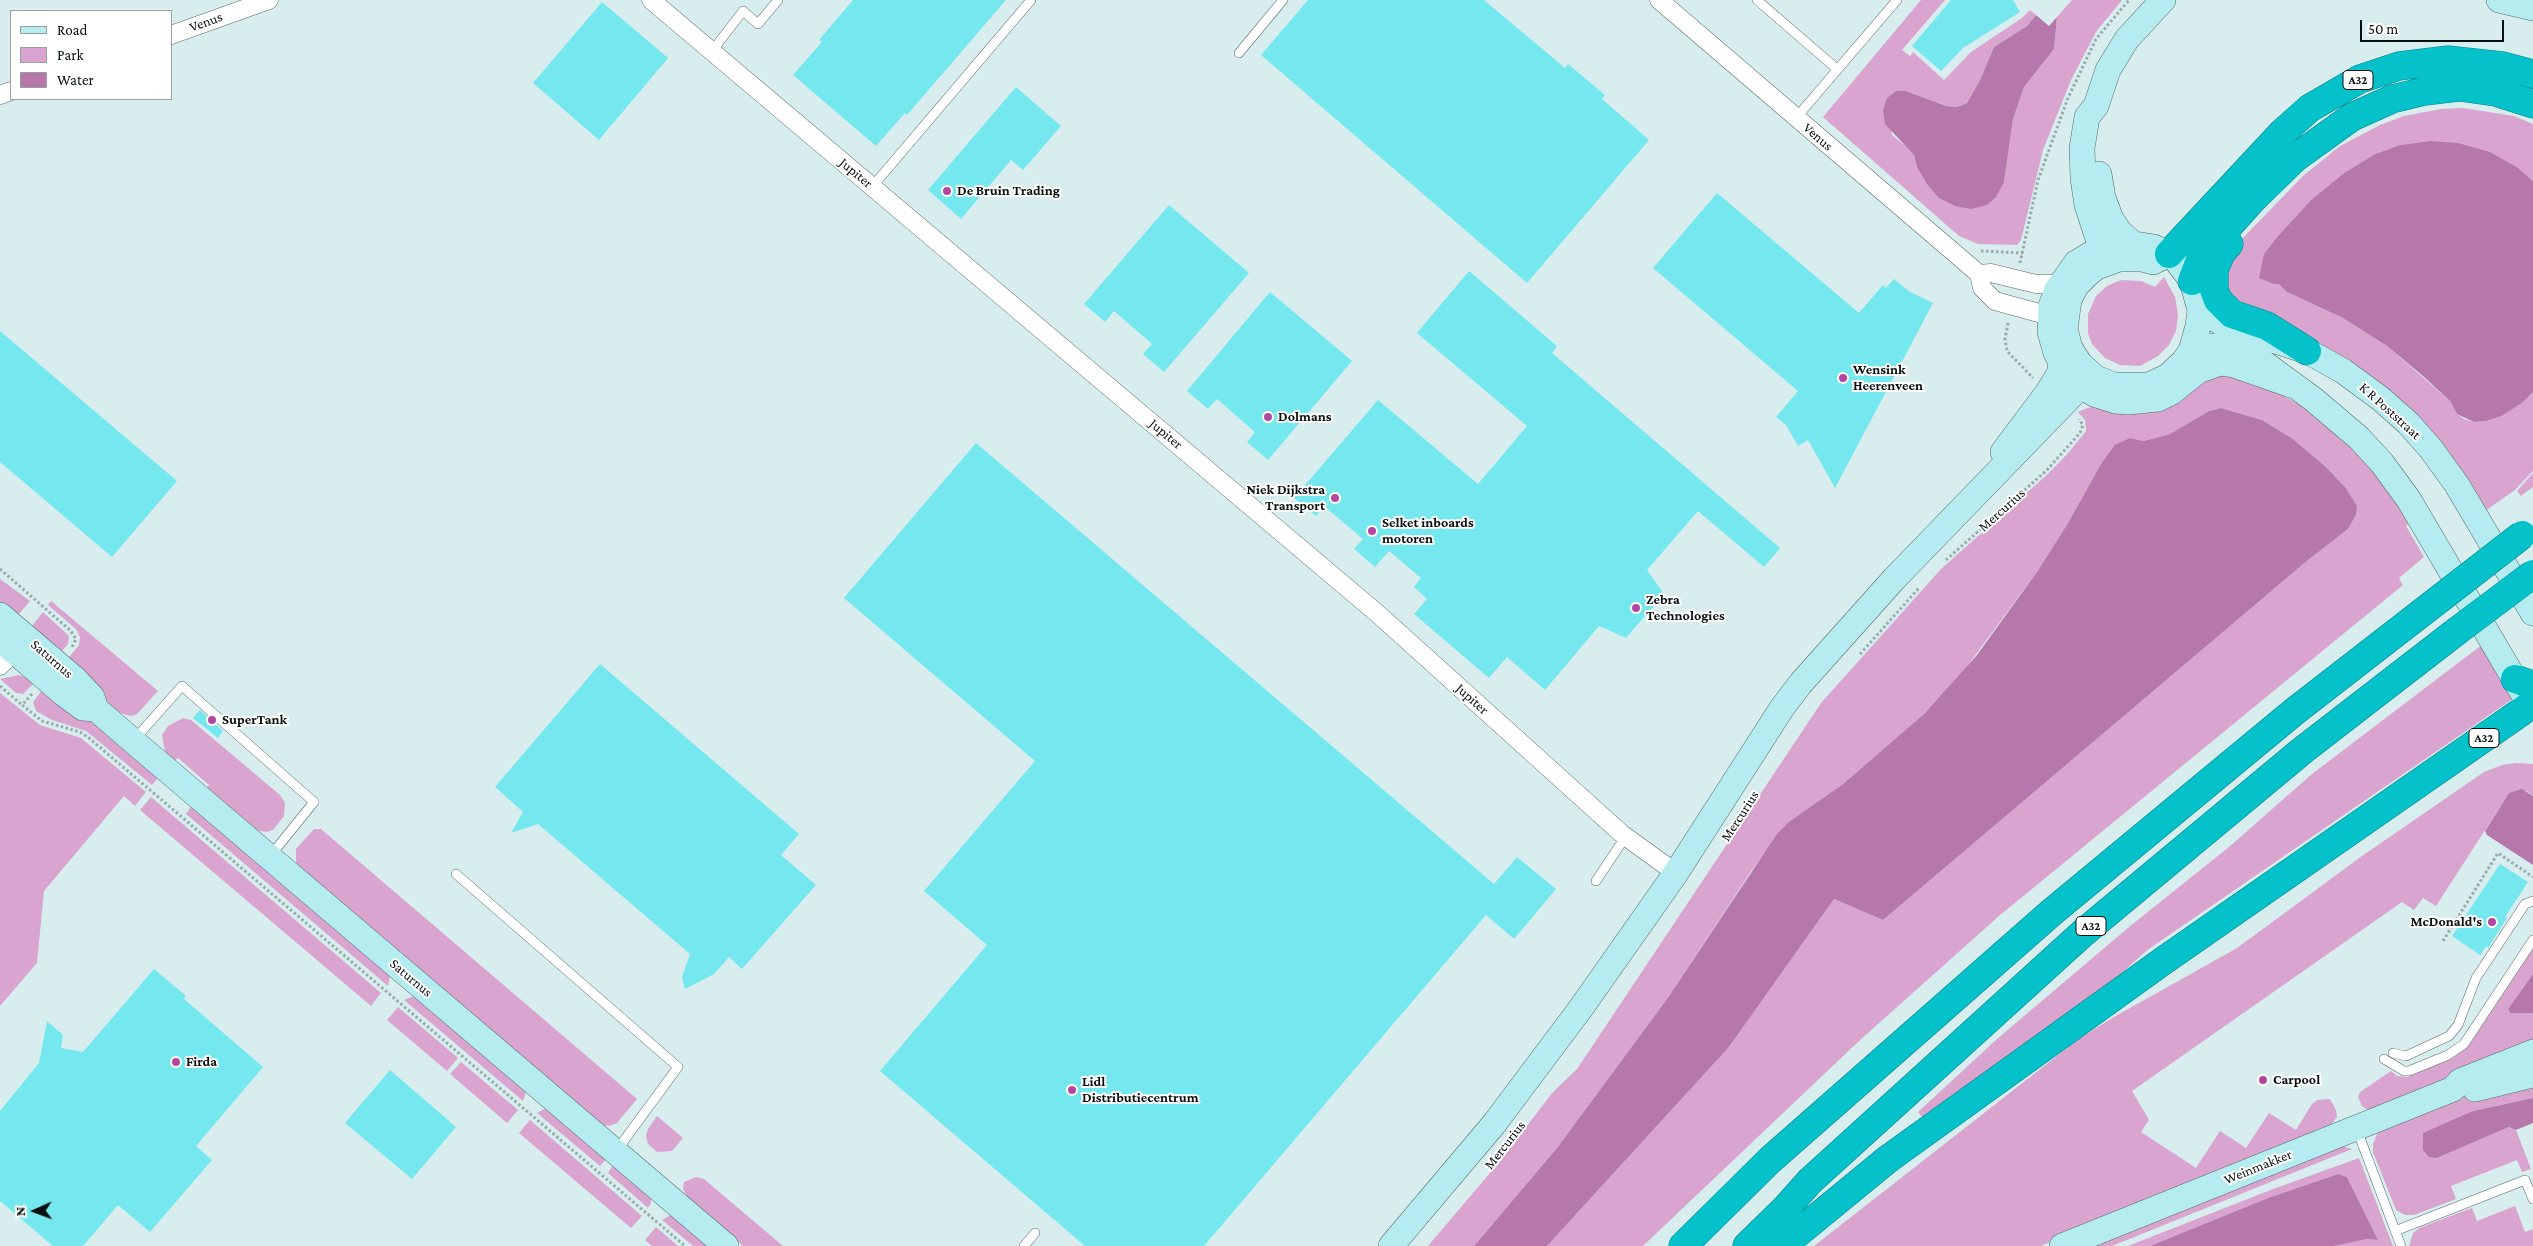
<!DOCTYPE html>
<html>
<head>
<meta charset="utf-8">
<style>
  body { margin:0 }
  #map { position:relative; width:2533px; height:1246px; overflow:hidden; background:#d8edee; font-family:"Crimson Pro",serif }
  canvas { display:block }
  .legend { position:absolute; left:10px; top:10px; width:162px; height:90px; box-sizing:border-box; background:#fff; border:1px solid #9c9f9f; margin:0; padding:6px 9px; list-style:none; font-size:15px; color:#080f0f }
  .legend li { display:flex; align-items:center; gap:10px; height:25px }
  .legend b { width:25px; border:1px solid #9c9f9f }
  .north { position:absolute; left:10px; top:1186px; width:50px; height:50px; -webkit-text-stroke:4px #fff; paint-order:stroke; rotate:268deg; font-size:14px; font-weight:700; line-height:20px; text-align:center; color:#080f0f }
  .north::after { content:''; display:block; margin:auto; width:18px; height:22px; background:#080f0f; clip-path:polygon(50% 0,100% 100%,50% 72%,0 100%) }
  .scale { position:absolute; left:2360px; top:20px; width:144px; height:22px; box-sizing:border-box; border:2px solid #080f0f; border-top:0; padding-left:6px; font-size:15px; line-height:18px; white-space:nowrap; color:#080f0f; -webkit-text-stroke:4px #fff; paint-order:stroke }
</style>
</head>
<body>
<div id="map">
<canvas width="2533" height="1246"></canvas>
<ul class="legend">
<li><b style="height:6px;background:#b4ecef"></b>Road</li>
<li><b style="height:14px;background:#d9a5cf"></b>Park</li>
<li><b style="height:14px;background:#b677aa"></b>Water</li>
</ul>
<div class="north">N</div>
<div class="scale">50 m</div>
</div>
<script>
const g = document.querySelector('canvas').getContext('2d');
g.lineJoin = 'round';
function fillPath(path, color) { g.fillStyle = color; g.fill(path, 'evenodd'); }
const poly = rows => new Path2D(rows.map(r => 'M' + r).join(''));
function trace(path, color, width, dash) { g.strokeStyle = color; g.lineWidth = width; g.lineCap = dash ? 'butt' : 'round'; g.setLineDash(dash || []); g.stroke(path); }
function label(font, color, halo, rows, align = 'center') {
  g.font = font + ' "Crimson Pro",serif'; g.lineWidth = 4; g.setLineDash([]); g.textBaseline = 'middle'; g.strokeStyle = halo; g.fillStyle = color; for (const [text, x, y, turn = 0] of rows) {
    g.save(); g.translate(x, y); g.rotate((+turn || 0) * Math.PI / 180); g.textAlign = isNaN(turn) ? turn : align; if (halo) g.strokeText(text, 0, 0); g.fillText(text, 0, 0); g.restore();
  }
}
fillPath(poly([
  [1921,0,1945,0,1902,50,1910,56,1913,52,1944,80,1971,52,2022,18,2030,10,2036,15,2027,26,1994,47,1980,80,1967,103,1957,107,1946,106,1906,91,1896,91,1887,98,1892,135,1909,149,1914,155,1917,167,2004,182,2013,119,2024,87,2054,49,2057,17,2072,0,2122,0,2096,32,2071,80,2043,150,2021,240,2017,245,1978,244,1959,236,1823,117],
  [2463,108,2514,116,2533,124,2533,181,2518,168,2429,141,2400,145,2375,154,2344,173,2311,200,2278,236,2279,283,2287,292,2343,318,2387,346,2450,401,2457,414,2464,419,2474,422,2486,421,2522,403,2533,392,2533,471,2515,490,2485,511,2358,367,2289,328,2249,314,2225,290,2227,264,2240,241,2303,176,2340,146,2380,125,2404,116,2441,109],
  [2164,277,2175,297,2178,315,2176,331,2169,345,2158,356,2140,366,2120,365,2105,358,2092,344,2088,333,2088,314,2096,296,2107,286,2121,280,2141,281,2155,287],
  [2230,373,2282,395,2311,411,2372,466,2411,522,2406,526,2424,557,2399,578,2403,585,1999,916,1859,1041,1643,1246,1547,1246,1729,1047,1834,899,1883,920,2308,560,2348,529,2356,515,2357,506,2346,488,2325,466,2293,439,2262,420,2221,408,2209,411,2170,434,2144,441,2130,438,2101,464,2068,523,2037,572,1956,681,1925,713,1843,784,1790,821,1752,870,1667,999,1557,1148,1474,1246,1428,1246,1501,1160,1552,1093,1577,1069,1821,703,1941,569,2049,473,2069,452,2086,431,2085,420,2078,412,2087,408,2191,385],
  [2533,473,2533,487,2521,496,2517,491],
  [0,579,30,601,14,620,0,608],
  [51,601,158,691,137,714,131,716,116,712,64,663,79,645,80,637,76,629,48,605],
  [43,612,69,636,68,644,57,657,28,631],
  [2483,644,2513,696,2511,700,2146,951,2091,1001,1924,1119,1918,1112,1997,1039,2129,927,2229,847,2312,774],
  [19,675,36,681,23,694,16,693,0,679],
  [45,686,94,722,159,777,152,785,86,731,52,720,36,711,33,702],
  [0,693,40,725,81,738,146,792,135,806,124,796,44,891,37,963,0,1006],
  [183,718,191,720,280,795,285,803,284,816,273,830,267,832,254,830,206,788,209,785,178,758,174,761,165,752,162,735,168,726],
  [2516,763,2533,764,2533,796,2527,791,2509,793,2436,906,2423,898,2414,910,2402,902,2132,1091,2149,1120,2141,1132,2196,1168,2220,1131,2246,1148,2269,1113,2296,1130,2312,1104,2317,1100,2330,1099,2336,1110,2337,1117,2327,1130,2112,1214,2041,1246,1814,1246,2080,1038,2114,1017,2237,948,2362,856,2484,772,2502,765],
  [151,797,381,993,371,1006,140,810],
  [192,805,390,976,388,986,186,814],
  [314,829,321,829,637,1099,617,1123,609,1126,602,1125,301,871,296,862,296,849],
  [2533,946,2533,974,2508,1009,2510,1013,2533,1013,2533,1046,2368,1110,2362,1106,2358,1097,2360,1092,2391,1071,2397,1076,2407,1077,2448,1060,2464,1049],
  [414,996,526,1092,523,1101,404,1000],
  [398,1007,458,1058,447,1071,387,1020],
  [461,1062,518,1110,507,1123,450,1074],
  [2533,1081,2533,1098,2473,1111,2437,1158,2509,1127,2516,1130,2531,1169,2522,1172,2517,1160,2451,1186,2456,1199,2414,1215,2405,1215,2396,1210,2373,1152,2373,1144,2379,1129,2448,1100],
  [546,1108,606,1159,600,1166,537,1113],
  [657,1116,683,1138,672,1151,657,1152,648,1144,646,1136,648,1129],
  [530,1120,642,1216,631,1228,519,1133],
  [2338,1145,2352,1149,2112,1246,2088,1246],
  [2359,1158,2393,1246,2334,1246,2367,1239,2378,1240,2347,1177,2338,1174,2268,1198,2150,1246,2128,1246,2273,1189],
  [613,1165,651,1197,651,1203,648,1208,608,1173],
  [696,1177,704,1179,783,1246,743,1246,690,1201,683,1189,684,1182],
  [2515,1206,2525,1232,2533,1229,2533,1246,2409,1246,2413,1233,2419,1228,2461,1212,2472,1208,2477,1221],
  [669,1216,674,1216,710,1246,693,1246,662,1220],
  [656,1227,678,1246,652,1246,645,1240]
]), '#d9a5cf');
fillPath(poly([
  [2036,15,2049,26,2057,17,2054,49,2024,87,2013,119,2004,182,1996,197,1987,205,1971,209,1955,206,1939,198,1927,184,1917,167,1914,155,1885,124,1883,110,1887,98,1896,91,1906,91,1946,106,1957,107,1967,103,1980,80,1994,47,2027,26],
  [2429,141,2458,143,2490,152,2518,168,2533,181,2533,392,2522,403,2501,416,2486,421,2474,422,2457,414,2450,401,2423,376,2387,346,2343,318,2287,292,2279,284,2274,284,2259,278,2264,254,2278,236,2311,200,2344,173,2375,154,2400,145],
  [2221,408,2262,420,2293,439,2325,466,2346,488,2357,506,2356,515,2348,529,2308,560,1883,920,1834,899,1729,1047,1547,1246,1474,1246,1557,1148,1667,999,1777,834,1790,821,1843,784,1925,713,1977,655,2037,572,2068,523,2101,464,2115,445,2130,438,2144,441,2170,434,2209,411],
  [2522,789,2533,796,2533,865,2487,835,2485,831,2509,793],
  [2533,974,2533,1013,2510,1013,2508,1009],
  [2533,1098,2533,1123,2516,1130,2509,1127,2437,1158,2429,1157,2423,1150,2423,1133,2473,1111],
  [2338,1174,2347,1177,2378,1240,2367,1239,2334,1246,2150,1246,2268,1198]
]), '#b677aa');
fillPath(poly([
  [853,0,1006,0,907,115,905,113,876,146,793,75,822,42,819,40],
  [1308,0,1484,0,1565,68,1568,64,1605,95,1602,99,1649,140,1527,283,1261,55],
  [1951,0,2013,0,2020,12,1963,48,1941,71,1912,46],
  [602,2,668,58,599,140,533,83],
  [1016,87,1061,126,1023,170,1011,160,961,219,928,190],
  [1717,193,1859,313,1883,285,1886,288,1894,279,1910,292,1933,303,1835,488,1808,440,1798,446,1786,425,1776,417,1798,391,1653,268],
  [1169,205,1249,273,1164,372,1143,354,1152,344,1114,311,1105,322,1084,304],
  [1469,271,1557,346,1552,353,1780,548,1764,567,1698,511,1647,570,1664,594,1626,638,1599,626,1545,690,1507,657,1489,678,1414,614,1427,599,1414,587,1421,578,1389,551,1375,567,1354,549,1363,539,1324,506,1316,516,1294,498,1378,400,1478,484,1527,426,1417,333],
  [1270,292,1352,361,1268,460,1247,442,1255,432,1217,399,1208,409,1187,391],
  [0,331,177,481,112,557,0,462],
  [976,443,1494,884,1517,857,1556,889,1514,939,1486,915,1204,1246,1085,1246,880,1071,987,945,924,891,1035,761,844,598],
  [600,664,799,834,781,855,816,885,742,969,729,957,714,974,685,989,682,977,690,954,538,824,511,833,523,812,495,787],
  [200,710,223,731,218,738,193,718],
  [2500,864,2528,882,2507,914,2505,917,2507,918,2488,948,2486,946,2480,955,2452,936],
  [154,969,186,996,184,999,263,1067,196,1146,212,1160,150,1232,118,1205,83,1246,53,1246,0,1201,0,1111,39,1063,47,1021,63,1035,61,1048,83,1052],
  [390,1070,456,1127,412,1179,345,1123]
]), '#75e7ee');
const service = poly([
  [1757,0,1837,69],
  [712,51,743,11,758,24,778,0],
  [1239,53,1283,0],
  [1796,118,1897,0],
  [872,187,1031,0],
  [134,740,182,686,314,802,271,855],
  [456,874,678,1067,617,1150],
  [1596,881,1626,836],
  [2393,1053,2406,1056,2449,1036,2458,1025,2476,978,2525,904,2533,901],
  [2384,1059,2404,1071,2409,1071,2448,1055,2464,1044,2533,940],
  [2357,1130,2401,1246],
  [2395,1231,2525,1180,2533,1199],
  [1024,1246,1035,1233]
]);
const minor = poly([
  [651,0,1378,614,1622,834,1676,873],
  [1659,0,1979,274,1982,288,1995,301,2050,316],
  [171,35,269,0],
  [0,95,11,91],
  [1979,274,1991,273,2036,284,2060,284],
  [0,666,14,651,15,639]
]);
const secondary = poly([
  [2499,0,2533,8],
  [2099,174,2103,198,2111,219,2119,231,2131,242],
  [2169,254,2153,262,2142,259,2119,259,2097,267,2088,274,2076,286,2069,300,2065,329,2070,348,2080,364,2096,378,2114,385,2149,385,2168,376,2184,361,2191,351,2198,326,2200,310,2192,281,2176,260,2169,254,2154,247,2122,242,2101,248,2076,263,2057,290,2051,306,2050,332,2056,353,2067,373,2080,385,2094,394,2116,401,2128,402,2158,399,2172,392,2198,371,2220,363,2234,365,2291,385],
  [2098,264,2101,248,2087,205,2083,178,2082,148,2087,117,2096,106,2108,70,2127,39,2163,0],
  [2200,310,2225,325,2307,351,2343,371,2381,399,2408,423,2431,449,2457,485,2533,613],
  [2191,351,2199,346,2215,346,2257,358,2313,399,2359,438,2382,463,2409,500,2525,697],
  [2003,452,2048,392,2059,374,2061,364],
  [0,615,75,679,92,697,96,709,133,741,726,1246],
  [0,639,64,694,83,708,96,709],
  [2475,1089,2533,1075],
  [1391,1246,1494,1124,1581,1008,1676,873,1782,708,1801,683,1894,579,2076,391,2093,385,2106,383],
  [2062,1246,2453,1089,2460,1081,2533,1052]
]);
const motorway = poly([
  [2229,244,2221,253,2214,270,2214,290,2218,300,2232,314,2267,326,2307,351],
  [2169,254,2283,132,2310,108,2360,79,2399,66,2448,60,2503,66,2533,74],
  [2192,281,2200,260,2209,248,2251,201,2295,158,2352,117,2392,99,2425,91,2459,87,2495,92,2533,104],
  [2515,679,2533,685],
  [1683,1246,1770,1160,2052,912,2295,711,2442,597],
  [1747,1246,1785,1209,1810,1181,2083,933,2303,750,2457,631],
  [1782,1246,1888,1159,2163,961,2521,712,2530,705,2533,700]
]);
trace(service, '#566869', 10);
trace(minor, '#566869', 19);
trace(secondary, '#566869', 26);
trace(motorway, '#068389', 29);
trace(poly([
  [1981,251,2023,253],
  [2020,263,2038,180,2068,98,2096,39,2129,0],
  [2008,323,2005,339,2007,351,2033,378],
  [1946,560,2046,471,2080,433,2083,425,2079,419],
  [0,569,71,631,76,639,72,647],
  [1860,654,1919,588],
  [0,686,22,705],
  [32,694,22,705,42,721,80,732,89,738,685,1246],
  [2443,941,2498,853,2533,877]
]), '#99aaab', 3, [2.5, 2.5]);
trace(service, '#fff', 9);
trace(minor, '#fff', 18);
trace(secondary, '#b4ecef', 25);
trace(motorway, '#05c1ca', 28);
const motorwayBridge = poly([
  [2442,597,2522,535],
  [2457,631,2533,574]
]);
trace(motorwayBridge, '#068389', 29, []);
trace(motorwayBridge, '#05c1ca', 28);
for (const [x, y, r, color] of [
  [947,191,5,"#b345a3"],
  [1843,378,5,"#b345a3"],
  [1268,417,5,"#b345a3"],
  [1335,498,5,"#b345a3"],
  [1372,531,5,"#b345a3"],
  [1636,608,5,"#b345a3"],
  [212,720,5,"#b345a3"],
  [2492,922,5,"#b345a3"],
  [176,1062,5,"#b345a3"],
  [2263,1080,5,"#b345a3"],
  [1072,1090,5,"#b345a3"]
]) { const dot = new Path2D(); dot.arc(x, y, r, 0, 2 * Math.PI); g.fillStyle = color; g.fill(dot); trace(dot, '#fff', 2); }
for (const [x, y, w] of [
  [2358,80,30],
  [2484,738,30],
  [2091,926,30]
]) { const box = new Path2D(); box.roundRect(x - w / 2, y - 9.5, w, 19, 4); g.fillStyle = '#fff'; g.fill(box); trace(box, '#080f0f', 1); }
label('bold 12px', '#080f0f', null, [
  ["A32",2358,80],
  ["A32",2484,738],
  ["A32",2091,926]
]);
label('14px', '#080f0f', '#fff', [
  ["Venus",206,22,-20],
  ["Venus",1818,137,41],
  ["Jupiter",856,173,40],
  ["K R Poststraat",2390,411,42],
  ["Jupiter",1166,434,40],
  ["Mercurius",2002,510,-42],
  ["Saturnus",52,659,41],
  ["Jupiter",1472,699,42],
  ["Mercurius",1740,816,-57],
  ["Saturnus",411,978,40],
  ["Mercurius",1505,1145,-52],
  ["Weinmakker",2258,1167,-22]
]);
label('bold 14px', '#080f0f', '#fff', [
  ["De Bruin Trading",957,191],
  ["Wensink",1853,370],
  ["Heerenveen",1853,386],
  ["Dolmans",1278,417],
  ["Niek Dijkstra",1325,490,"right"],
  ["Transport",1325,506,"right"],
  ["Selket inboards",1382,523],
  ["motoren",1382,539],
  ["Zebra",1646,600],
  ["Technologies",1646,616],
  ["SuperTank",222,720],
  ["McDonald's",2482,922,"right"],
  ["Firda",186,1062],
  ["Carpool",2273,1080],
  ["Lidl",1082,1082],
  ["Distributiecentrum",1082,1098]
], 'left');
</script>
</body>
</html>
